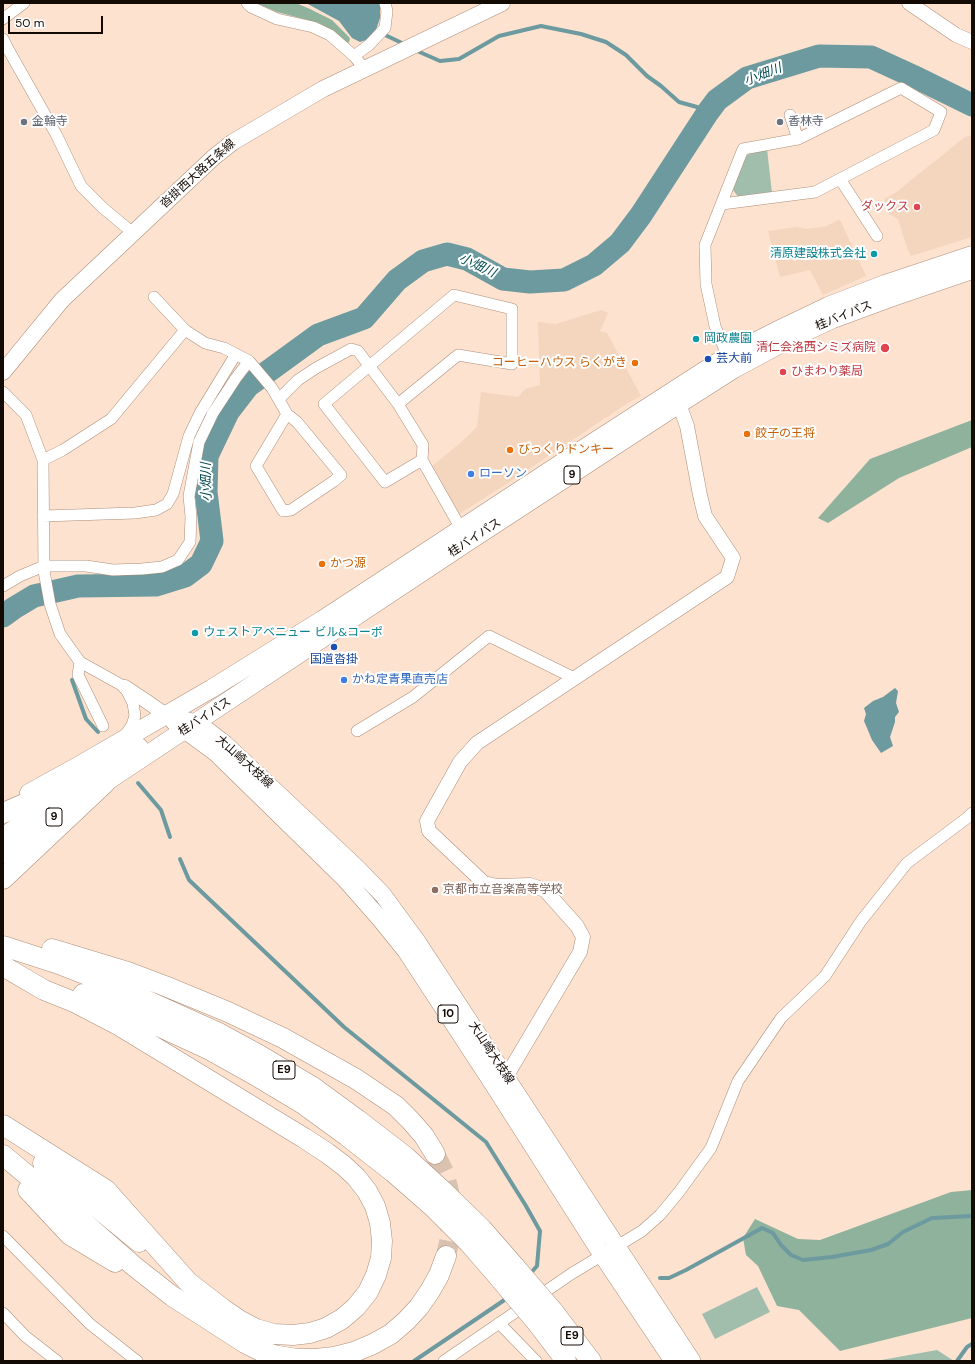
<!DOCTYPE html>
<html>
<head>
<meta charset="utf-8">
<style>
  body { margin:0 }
  #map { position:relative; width:975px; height:1364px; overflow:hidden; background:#fde2d0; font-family:"DM Sans",sans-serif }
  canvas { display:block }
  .frame { position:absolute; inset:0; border:4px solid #140a04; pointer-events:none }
  .scale { position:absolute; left:8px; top:16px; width:95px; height:18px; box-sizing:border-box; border:2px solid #140a04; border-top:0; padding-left:5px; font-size:12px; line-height:14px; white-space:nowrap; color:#140a04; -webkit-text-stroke:3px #fff; paint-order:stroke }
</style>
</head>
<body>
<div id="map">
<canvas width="975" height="1364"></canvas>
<div class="frame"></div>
<div class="scale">50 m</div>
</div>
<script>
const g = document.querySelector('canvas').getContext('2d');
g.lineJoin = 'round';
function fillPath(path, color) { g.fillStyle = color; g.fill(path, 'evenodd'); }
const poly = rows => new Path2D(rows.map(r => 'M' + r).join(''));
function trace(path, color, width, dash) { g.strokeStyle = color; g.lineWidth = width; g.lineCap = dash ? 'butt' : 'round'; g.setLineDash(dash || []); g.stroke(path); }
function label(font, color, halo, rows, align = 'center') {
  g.font = font + ' "DM Sans","Noto Sans JP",sans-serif'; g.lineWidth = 4; g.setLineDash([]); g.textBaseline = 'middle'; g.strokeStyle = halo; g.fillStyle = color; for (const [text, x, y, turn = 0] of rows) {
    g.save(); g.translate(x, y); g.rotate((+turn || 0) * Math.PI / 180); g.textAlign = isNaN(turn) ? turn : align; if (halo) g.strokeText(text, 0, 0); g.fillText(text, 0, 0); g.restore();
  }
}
fillPath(poly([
  [972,135,972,237,911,256,907,248,898,219,889,214,884,199,895,193,965,137],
  [840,220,866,276,823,295,810,270,780,277,768,231,797,227,807,229,827,226,836,221],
  [601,310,608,313,600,331,607,333,641,396,628,403,511,481,459,514,431,467,459,444,477,427,481,392,518,397,525,389,540,385,538,322,556,324]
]), '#f4d5be');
fillPath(poly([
  [767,149,772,193,739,198,733,190,742,160,751,152],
  [757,1287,770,1312,715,1339,702,1314],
  [937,1350,954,1361,876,1361]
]), '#a0beab');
fillPath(poly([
  [256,3,296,3,310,9,332,20,349,37,350,39,349,42,348,43,343,41,333,31,319,23,277,12],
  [972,420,972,447,899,478,828,523,818,518,870,459],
  [972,1190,972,1318,840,1351,799,1310,777,1306,758,1266,746,1255,743,1238,755,1219,798,1239,820,1240,951,1192]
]), '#8fb29d');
fillPath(poly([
  [306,3,379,3,380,5,380,18,376,30,369,39,360,42,352,38,339,21],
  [895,688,898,691,896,703,899,712,895,717,895,722,890,737,893,746,881,753,872,740,867,728,864,721,866,714,864,708,873,701,883,697]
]), '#6c9a9f');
trace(poly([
  [381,33,406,45],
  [415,50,440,61,459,59,499,36,541,26,581,34,606,42,626,55,647,76,661,86,679,102,697,107,708,112],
  [72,680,86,719,98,732],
  [138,783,161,810,170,837],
  [180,859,189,880,344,1027,486,1142,526,1206,540,1231,537,1266,529,1275],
  [660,1278,669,1278,686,1270,762,1228,773,1233,781,1245,791,1255,803,1260,832,1257,871,1250,888,1244,903,1232,932,1218,972,1216],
  [414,1361,503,1301,507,1297],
  [957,1361,967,1347,972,1344]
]), '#6c9a9f', 4);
trace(poly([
  [3,616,14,608,34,596,78,586,156,585,185,576,201,564,212,541,206,492,207,456,228,412,248,386,318,335,364,318,397,280,423,261,447,254,467,259,503,279,530,282,564,280,594,265,620,243,641,215,708,112,717,100,747,78,819,56,871,57,919,79,972,105]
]), '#6c9a9f', 23);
trace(poly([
  [435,1154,444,1172,449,1191,451,1214,450,1238,446,1256]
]), '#dac2b1', 20, [20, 10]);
const minor = poly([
  [247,3,251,7,277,19,313,27,330,35,354,56,365,69],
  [3,19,24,3],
  [3,39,8,49,56,134,81,186,103,208,133,233],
  [354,56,369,45,385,28,387,11,385,3],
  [790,115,798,139],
  [840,179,877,236],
  [722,204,815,192,934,130,941,112,901,88,798,139,743,149,705,245,706,284,715,326,729,360],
  [154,297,185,330,205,343,224,348,249,361,272,388,287,414,297,422,341,475,334,481,291,510,283,511,256,466,287,414],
  [3,392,26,415,43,460,44,571,50,604,60,634,80,662,125,687,133,703,135,716,132,725,124,737],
  [279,399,298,380,316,368,351,349,358,351,398,404,423,445,422,460,464,534],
  [398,404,458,355,512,364,512,309,454,295,324,404,385,482,422,460],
  [43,460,63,450,111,419,185,330],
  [43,516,135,513,156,510,167,504,173,494,189,436,200,413,236,354],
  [3,586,20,576,44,566,86,566,113,570,142,569,162,567,178,560,190,542,191,517,189,496,199,442,213,413,236,378,249,361],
  [80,662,78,675,103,726],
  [357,731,413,697,489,636,574,678],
  [3,1236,90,1324,137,1361],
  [3,1313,25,1336,57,1361],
  [499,1323,536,1361],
  [444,1361,571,1274,642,1231,660,1215,679,1192,711,1148,738,1081,781,1018,825,976,861,921,907,863,967,818,972,813]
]);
const tertiary = poly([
  [909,3,956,35,972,42],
  [125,687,146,701,166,715],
  [497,1082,506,1077,580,952,583,937,577,926,545,890,530,885,497,886,484,883,429,831,427,821,460,762,477,743,727,577,733,558,705,516,700,495,687,426,679,404,675,396]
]);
const secondary = poly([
  [3,372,62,300,214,157,233,142,323,89,502,3]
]);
const primary = poly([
  [166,715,195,723,204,728,225,744,357,868,383,895,416,940,692,1361],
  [174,722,216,753,345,879,381,920,406,951,493,1084,602,1255,673,1361]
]);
const trunk = poly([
  [29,793,78,766,211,689,322,620,563,462,727,356,782,328,828,306,885,284,972,255],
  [3,837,85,778,139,747],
  [3,855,39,828,106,782,469,541,679,404,734,369,788,340,833,319,890,298,972,270]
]);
const motorway = poly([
  [3,813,85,778],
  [3,879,106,782],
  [3,946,59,964,115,986,168,1010,217,1032,261,1056,313,1087,358,1120,406,1157,442,1190,482,1229,516,1268],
  [52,949,128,972,165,986,228,1012,283,1038,356,1079,396,1106,411,1121,424,1136,435,1154],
  [3,966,44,990,74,1002,120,1026,304,1138,327,1153,343,1165,356,1177,367,1191,375,1206,380,1223,382,1241,381,1258,376,1275,368,1292,356,1307,342,1319,326,1328,310,1333,293,1335,274,1334,256,1329,239,1320,223,1309,188,1282,106,1190,3,1125],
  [83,994,108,1003,210,1050,253,1074,303,1104,347,1136,393,1172,433,1207,469,1243,501,1280],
  [3,1155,82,1221,135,1267,172,1296,245,1343,261,1351,278,1356,297,1359,315,1359,334,1357,354,1352,373,1344,391,1334,406,1321,419,1307,430,1291,439,1275,446,1256],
  [43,1163,139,1242],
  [28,1190,70,1235,115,1262],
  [553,1311,591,1361],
  [538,1324,566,1361]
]);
trace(minor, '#ad8e78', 12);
trace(tertiary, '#ad8e78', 15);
trace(secondary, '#ad8e78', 17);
trace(primary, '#ad8e78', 18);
trace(trunk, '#ad8e78', 19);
trace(motorway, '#ad8e78', 21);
trace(minor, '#fff', 11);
trace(tertiary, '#fff', 14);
trace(secondary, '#fff', 16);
trace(primary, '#fff', 17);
trace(trunk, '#fff', 18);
trace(motorway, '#fff', 20);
const motorwayBridge = poly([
  [516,1268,553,1311],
  [501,1280,538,1324]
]);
trace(motorwayBridge, '#ad8e78', 21, []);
trace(motorwayBridge, '#fff', 20);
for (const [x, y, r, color] of [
  [24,122,4,"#6b7280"],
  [780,122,4,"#6b7280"],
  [917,207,4,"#e0444e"],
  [874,254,4,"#0f9aa8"],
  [696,339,4,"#0f9aa8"],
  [885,348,5,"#e0444e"],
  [708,359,4,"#1a4fb4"],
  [635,363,4,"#e8710a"],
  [783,372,4,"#e0444e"],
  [747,434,4,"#e8710a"],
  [510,450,4,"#e8710a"],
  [471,474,4,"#3f7fe0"],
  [322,564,4,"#e8710a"],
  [195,633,4,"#0f9aa8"],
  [334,647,4,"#1a4fb4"],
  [344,680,4,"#3f7fe0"],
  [435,890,4,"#8d6e63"]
]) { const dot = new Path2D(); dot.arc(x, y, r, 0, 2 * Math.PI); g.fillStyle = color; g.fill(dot); trace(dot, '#fff', 1.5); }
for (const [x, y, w] of [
  [572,475,16],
  [54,817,16],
  [448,1014,20],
  [284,1070,22],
  [572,1336,22]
]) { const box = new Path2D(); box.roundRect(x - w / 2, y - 9, w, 18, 3); g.fillStyle = '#fff'; g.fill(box); trace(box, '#140a04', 1); }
label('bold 11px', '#140a04', null, [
  ["9",572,475],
  ["9",54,817],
  ["10",448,1014],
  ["E9",284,1070],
  ["E9",572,1336]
]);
label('12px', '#5b616d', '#fff', [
  ["金輪寺",32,122],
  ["香林寺",788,122]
], 'left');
label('12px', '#140a04', '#fff', [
  ["沓掛西大路五条線",198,174,-42],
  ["桂バイパス",844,316,-22],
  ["桂バイパス",475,538,-33],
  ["桂バイパス",205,717,-33],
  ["大山崎大枝線",244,762,42],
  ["大山崎大枝線",491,1053,57]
]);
label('12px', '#be3a42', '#fff', [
  ["ダックス",909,207],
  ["清仁会洛西シミズ病院",876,348],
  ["ひまわり薬局",791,372,"left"]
], 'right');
label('12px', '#0d838f', '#fff', [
  ["清原建設株式会社",866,254,"right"],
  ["岡政農園",704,339],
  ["ウェストアベニュー ビル&コーポ",203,633]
], 'left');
label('12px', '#164399', '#fff', [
  ["芸大前",716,359],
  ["国道沓掛",334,660,"center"]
], 'left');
label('12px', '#c56008', '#fff', [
  ["コーヒーハウス らくがき",627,363,"right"],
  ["餃子の王将",755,434],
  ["びっくりドンキー",518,450],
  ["かつ源",330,564]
], 'left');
label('12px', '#366cbe', '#fff', [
  ["ローソン",479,474],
  ["かね定青果直売店",352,680]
], 'left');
label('12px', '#785e54', '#fff', [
  ["京都市立音楽高等学校",443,890]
], 'left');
label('italic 13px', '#024b52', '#fff', [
  ["小畑川",763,75,-21],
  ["小畑川",477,266,25],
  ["小畑川",207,482,-91]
]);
</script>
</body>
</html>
